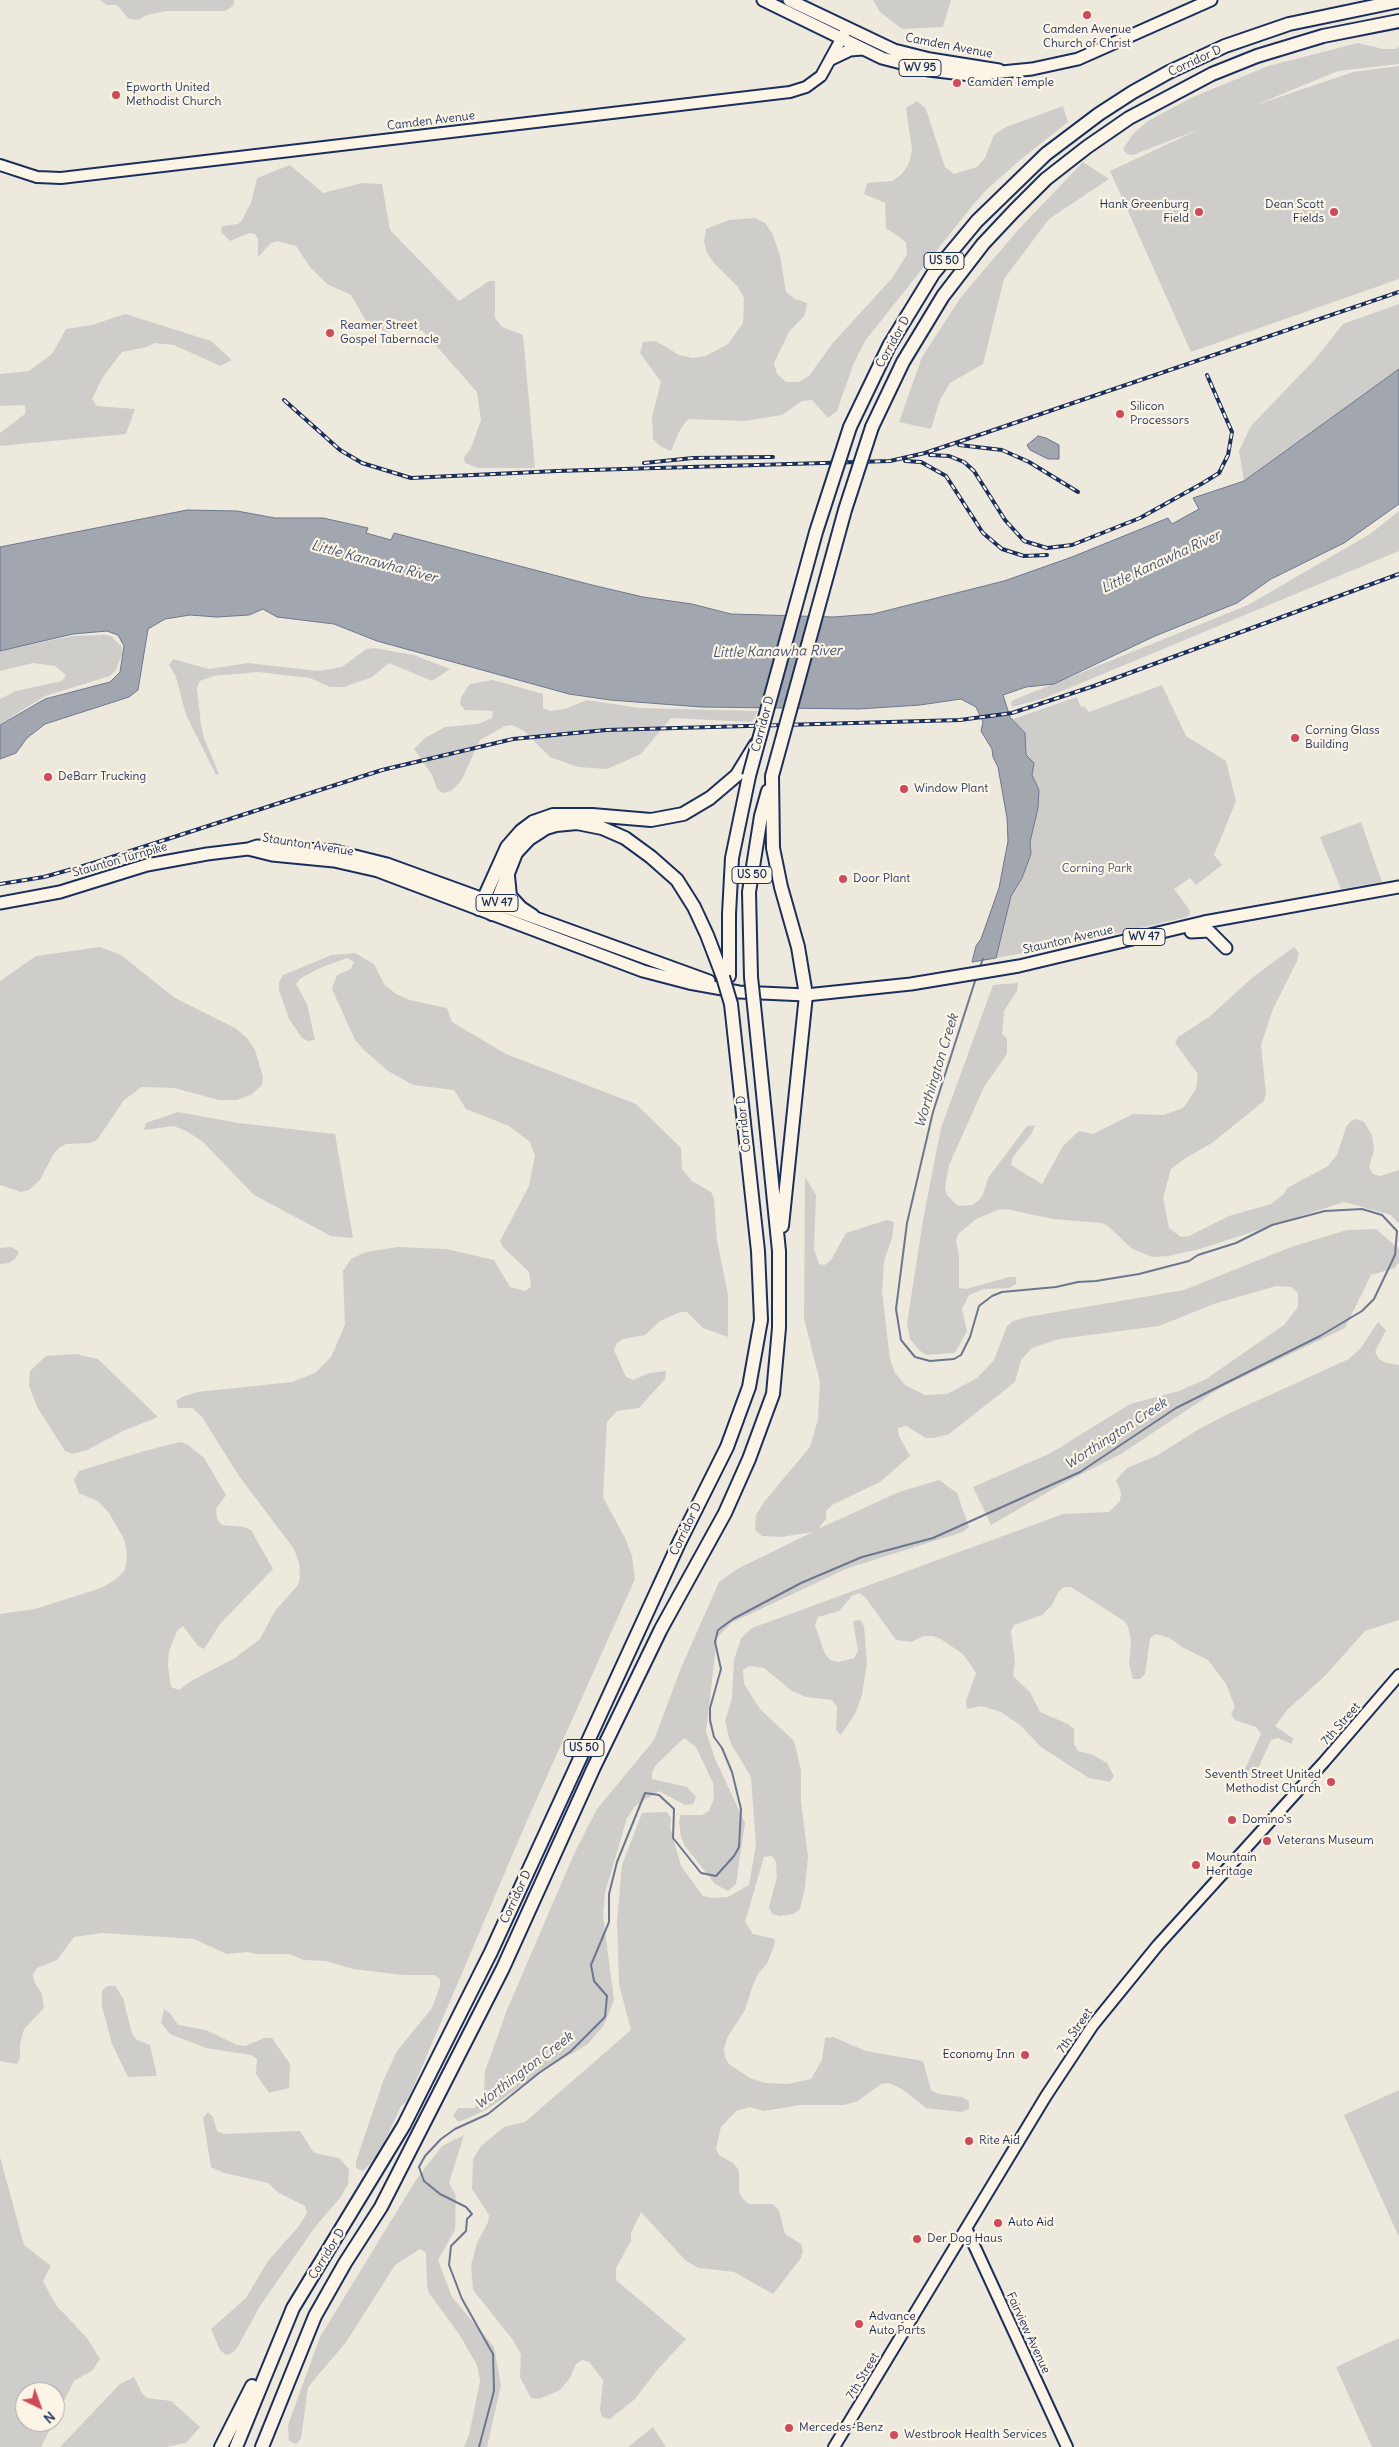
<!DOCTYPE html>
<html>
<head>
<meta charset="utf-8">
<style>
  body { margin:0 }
  #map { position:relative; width:1399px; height:2447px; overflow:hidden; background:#eee9dd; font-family:Delius,sans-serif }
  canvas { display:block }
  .north { position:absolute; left:15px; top:2382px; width:50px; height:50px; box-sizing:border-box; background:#fcf5e5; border:1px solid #a2a6af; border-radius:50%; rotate:138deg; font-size:14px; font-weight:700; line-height:20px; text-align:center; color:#1b2f5e }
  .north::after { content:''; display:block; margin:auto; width:18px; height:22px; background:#d1495b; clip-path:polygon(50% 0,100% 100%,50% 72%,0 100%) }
</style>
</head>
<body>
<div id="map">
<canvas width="1399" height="2447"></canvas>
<div class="north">N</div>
</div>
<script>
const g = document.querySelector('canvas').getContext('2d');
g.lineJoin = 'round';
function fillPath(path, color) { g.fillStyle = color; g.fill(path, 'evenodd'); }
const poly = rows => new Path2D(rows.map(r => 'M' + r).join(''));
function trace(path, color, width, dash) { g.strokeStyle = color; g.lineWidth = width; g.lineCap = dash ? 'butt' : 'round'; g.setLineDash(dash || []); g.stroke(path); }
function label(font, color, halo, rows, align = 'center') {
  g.font = font + ' Delius,sans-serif'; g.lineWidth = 4.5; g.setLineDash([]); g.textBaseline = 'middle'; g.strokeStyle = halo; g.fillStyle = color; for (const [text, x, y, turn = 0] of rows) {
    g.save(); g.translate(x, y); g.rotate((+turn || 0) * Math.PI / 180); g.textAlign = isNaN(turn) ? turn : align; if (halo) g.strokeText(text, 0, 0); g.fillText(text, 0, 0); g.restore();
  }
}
fillPath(poly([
  [99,0,234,0,233,6,225,11,166,11,147,15,138,20,129,19,117,5,107,5],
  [873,0,951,0,943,27,902,29,880,12],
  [1358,43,1383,49,1396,49,1399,46,1399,64,1338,71,1253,106,1353,72,1399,66,1399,279,1191,352,1110,171,1200,129,1133,155,1127,154,1123,149,1133,134,1148,121,1191,98,1268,66],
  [917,101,926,109,945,167,954,174,977,167,985,158,994,135,1006,127,1063,106,1068,122,1020,160,985,191,968,211,865,341,853,365,837,411,828,418,812,400,802,401,782,415,745,421,688,419,680,430,671,451,661,447,653,439,652,417,661,382,640,353,643,342,656,341,679,355,693,358,706,356,728,344,743,323,744,298,738,287,714,263,707,253,704,241,706,229,729,220,755,218,765,223,772,233,780,255,786,292,795,299,807,303,805,315,789,332,774,363,777,374,786,382,799,382,809,376,832,344,893,277,907,254,906,242,886,228,885,203,864,194,867,183,892,181,902,174,909,163,912,150,906,108],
  [1083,162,1109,179,1049,219,1004,279,983,364,950,383,940,400,931,429,899,422,922,357,961,297,1018,230],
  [290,165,323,193,362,183,382,184,390,230,459,301,489,281,495,281,495,318,502,327,523,335,535,468,478,468,465,463,464,457,471,448,481,420,477,392,423,331,405,324,387,332,369,326,351,295,327,284,310,267,296,246,278,241,271,243,258,257,258,239,255,234,249,233,230,241,221,232,222,226,238,224,242,220,251,203,257,178],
  [1399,304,1399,369,1244,481,1239,451,1251,426,1316,358,1343,324],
  [125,314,211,341,232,360,220,366,174,345,155,343,147,347,122,352,103,377,92,399,97,406,135,409,126,434,0,446,0,433,25,414,25,405,0,406,0,374,29,371,52,354,66,329,92,325],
  [1399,511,1399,551,1045,698,1012,707,1011,701,1248,605,1370,534],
  [104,635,111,636,122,647,122,654,116,670,110,676,45,696,0,724,0,699,16,691,62,681,66,675,55,666,33,663,0,671,0,651,72,636],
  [374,648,414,655,450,669,432,681,389,663,372,677,344,687,330,687,310,678,258,672,213,676,200,681,197,688,201,725,204,738,219,774,216,775,186,715,176,677,169,665,173,659,209,669,248,663,318,671,342,667,366,649],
  [493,680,543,694,543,708,550,711,565,709,587,700,639,708,758,711,752,722,671,718,641,754,607,769,578,767,550,757,524,731,512,725,505,726,480,740,461,781,451,791,443,793,437,789,432,775,414,749,425,738,445,727,478,724,492,718,493,711,465,710,460,704,461,697,470,684],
  [1162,685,1186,736,1226,761,1236,801,1214,855,1222,865,1196,885,1190,878,1174,889,1189,909,1190,914,1187,917,1072,944,996,958,1011,896,1022,878,1031,854,1030,842,1038,808,1039,790,1032,775,1033,763,1026,755,1025,733,1013,719,1077,697,1080,706,1085,707,1089,712],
  [1361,822,1382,882,1341,889,1320,837],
  [100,947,121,955,175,998,235,1028,247,1038,255,1050,263,1077,262,1085,251,1095,236,1100,219,1100,174,1088,142,1087,124,1100,97,1140,90,1143,66,1144,59,1148,54,1153,40,1180,29,1190,21,1192,0,1185,0,981,36,956],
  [1294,947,1299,953,1297,961,1273,1009,1261,1045,1266,1094,1264,1101,1212,1143,1184,1159,1171,1169,1163,1198,1169,1228,1181,1237,1189,1236,1229,1216,1271,1204,1284,1194,1287,1188,1328,1166,1337,1155,1346,1127,1351,1121,1357,1119,1364,1122,1372,1135,1374,1150,1369,1167,1373,1174,1380,1176,1399,1170,1399,1224,1391,1215,1344,1202,1200,1249,1168,1256,1152,1257,1131,1248,1108,1226,1101,1223,1053,1219,1006,1209,998,1210,976,1219,958,1234,956,1241,959,1256,959,1288,966,1289,1009,1277,1016,1277,1016,1284,1009,1288,984,1289,969,1295,962,1309,967,1331,955,1353,926,1355,919,1350,910,1339,907,1324,923,1220,941,1128,993,985,1018,983,1017,991,1004,1011,1002,1034,1007,1039,1007,1054,984,1087,949,1165,945,1188,947,1195,958,1206,972,1205,978,1201,983,1195,988,1178,1027,1126,1035,1125,1032,1133,1013,1157,1011,1165,1042,1184,1063,1146,1079,1131,1093,1134,1133,1114,1163,1115,1183,1108,1196,1089,1198,1074,1175,1043,1178,1037,1209,1017,1253,977],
  [355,953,374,964,384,984,396,994,410,1000,447,1008,452,1022,506,1054,636,1104,681,1148,682,1169,692,1181,711,1192,714,1199,717,1241,728,1295,728,1337,703,1328,687,1312,680,1312,660,1321,645,1335,623,1339,617,1343,614,1350,626,1377,633,1380,649,1373,666,1371,665,1379,639,1408,617,1411,607,1422,603,1497,625,1538,632,1556,635,1579,526,1823,407,2102,401,2106,378,2156,363,2171,356,2168,356,2161,384,2079,397,2051,432,2008,440,1986,440,1979,434,1975,403,1975,353,1969,326,1961,304,1960,289,1954,256,1954,248,1952,227,1954,194,1939,102,1933,74,1937,57,1960,37,1968,33,1974,34,1981,42,1994,44,2008,24,2029,20,2044,20,2058,17,2064,0,2061,0,1614,35,1609,101,1588,115,1580,125,1570,127,1554,124,1539,109,1513,99,1502,79,1493,74,1480,79,1471,141,1452,179,1442,187,1444,204,1458,226,1495,216,1509,217,1519,222,1525,244,1527,251,1530,273,1569,220,1624,204,1649,198,1646,183,1626,177,1631,169,1651,168,1666,171,1687,179,1690,191,1681,235,1658,260,1639,275,1611,298,1585,300,1578,299,1563,294,1549,239,1476,202,1417,192,1408,178,1408,176,1401,182,1397,197,1392,292,1382,315,1373,331,1357,345,1325,343,1271,351,1259,366,1252,398,1247,446,1249,494,1260,510,1287,525,1291,531,1287,529,1272,503,1247,500,1241,529,1186,535,1156,530,1142,509,1126,466,1109,454,1090,413,1085,388,1071,365,1051,355,1040,332,989,337,975,351,969,354,962,347,958,320,968,301,978,296,984,307,1004,315,1040,308,1041,302,1038,289,1019,279,990,279,982,283,975,332,955],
  [178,1112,238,1123,335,1134,353,1238,331,1236,254,1195,203,1142,188,1132,174,1126,144,1130,146,1123],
  [805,1177,816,1195,814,1249,819,1264,825,1265,831,1260,846,1233,887,1220,894,1222,892,1238,884,1261,882,1292,890,1359,895,1373,905,1385,925,1395,947,1394,977,1378,994,1360,1007,1326,1013,1321,1027,1317,1184,1290,1291,1247,1347,1230,1376,1229,1399,1249,1399,1261,1395,1268,1371,1275,1345,1328,1220,1388,1121,1454,1062,1484,991,1525,973,1487,1051,1453,1130,1404,1179,1391,1206,1379,1284,1325,1298,1307,1298,1293,1291,1287,1276,1286,1214,1304,1159,1326,1059,1339,1032,1348,1021,1360,1015,1382,949,1434,934,1438,926,1438,906,1426,898,1428,899,1436,910,1456,880,1482,832,1505,826,1511,826,1519,818,1529,899,1492,939,1480,957,1493,969,1527,963,1532,848,1568,731,1623,717,1638,706,1732,716,1761,745,1823,736,1884,728,1891,715,1884,685,1846,681,1837,679,1822,681,1815,702,1815,709,1811,714,1798,713,1783,696,1747,684,1738,656,1765,652,1772,652,1779,687,1787,696,1797,693,1804,685,1805,659,1791,635,1806,627,1818,605,1893,603,1915,614,2000,604,2025,588,2044,549,2067,486,2110,459,2122,453,2116,458,2108,474,2108,480,2103,484,2093,485,2071,507,2010,574,1854,597,1809,654,1740,681,1668,719,1582,737,1569,813,1532,781,1537,762,1536,755,1530,756,1515,764,1502,810,1447,818,1419,820,1382,804,1318],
  [12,1247,19,1252,15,1259,9,1263,0,1264,0,1248],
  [1378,1322,1386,1330,1375,1352,1379,1359,1386,1363,1399,1365,1399,1620,1365,1631,1324,1677,1288,1709,1275,1726,1294,1739,1291,1744,1278,1738,1271,1740,1256,1773,1249,1776,1244,1771,1261,1734,1256,1727,1235,1720,1231,1714,1235,1707,1226,1684,1208,1660,1182,1647,1170,1638,1156,1634,1150,1638,1145,1674,1140,1679,1133,1679,1129,1664,1131,1641,1128,1626,1124,1621,1071,1587,1064,1587,1059,1591,1052,1605,1042,1615,1014,1625,1011,1631,1015,1662,1013,1676,1030,1692,1040,1712,1068,1724,1074,1729,1074,1744,1078,1751,1093,1755,1107,1763,1114,1776,1110,1782,1089,1778,1041,1747,1020,1725,1001,1712,981,1706,967,1709,966,1701,976,1673,963,1654,939,1638,932,1636,924,1636,911,1642,896,1640,865,1597,859,1593,852,1596,839,1611,818,1617,815,1625,825,1654,830,1660,838,1662,854,1658,858,1651,853,1621,860,1620,864,1626,867,1664,862,1695,855,1714,841,1735,836,1730,837,1707,832,1700,806,1697,792,1691,764,1668,750,1666,743,1670,744,1684,760,1709,794,1741,801,1770,801,1801,808,1857,805,1888,800,1909,794,1914,780,1916,772,1914,769,1907,777,1877,776,1862,772,1856,764,1857,745,1922,753,1934,775,1939,774,1946,768,1962,758,1974,753,1985,745,2010,728,2036,724,2049,725,2057,729,2064,750,2078,765,2083,788,2084,811,2079,822,2060,825,2038,833,2037,866,2051,923,2061,931,2090,938,2094,962,2097,969,2101,969,2109,962,2112,926,2108,902,2089,889,2083,881,2084,858,2101,844,2105,800,2105,764,2111,750,2107,736,2111,721,2127,716,2149,719,2155,733,2163,739,2170,739,2192,743,2199,749,2204,772,2204,779,2210,785,2234,801,2244,803,2251,801,2258,773,2294,734,2272,699,2268,686,2261,641,2212,631,2233,631,2241,616,2268,616,2280,686,2339,658,2369,635,2399,610,2419,602,2417,600,2410,603,2380,589,2362,582,2360,576,2364,570,2378,560,2390,539,2399,531,2398,520,2377,521,2354,513,2340,473,2290,471,2265,477,2243,488,2222,489,2215,472,2189,473,2159,481,2146,504,2127,525,2122,631,2030,619,1984,617,1922,622,1865,642,1813,667,1812,671,1818,670,1827,681,1866,703,1896,711,1898,728,1897,749,1885,756,1845,751,1777,730,1742,725,1721,732,1698,734,1660,741,1638,752,1628,1063,1514,1109,1512,1120,1501,1121,1493,1116,1480,1127,1468,1158,1455,1199,1429,1230,1413,1349,1359,1361,1348],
  [76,1354,98,1359,158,1417,123,1431,87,1450,72,1454,65,1451,37,1407,29,1386,30,1371,46,1356],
  [107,1986,115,1986,123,1998,132,2034,137,2040,150,2045,157,2076,128,2077,112,2044,102,2006,102,1991],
  [164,2009,170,2013,178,2025,206,2030,237,2045,245,2046,264,2038,272,2038,290,2064,289,2088,269,2093,256,2074,257,2059,251,2055,206,2048,170,2034,161,2023],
  [1399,2090,1399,2237,1344,2115],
  [208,2112,213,2117,217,2131,224,2134,300,2131,314,2153,339,2158,349,2169,348,2184,340,2198,315,2227,260,2306,237,2348,232,2353,226,2355,220,2350,211,2329,246,2298,268,2261,299,2226,307,2213,305,2206,279,2193,268,2183,224,2173,211,2167,203,2118],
  [464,2135,449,2183,456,2196,455,2230,438,2260,452,2297,494,2347,501,2385,487,2447,464,2447,469,2435,480,2381,477,2365,459,2334,429,2293,427,2286,426,2253,420,2249,395,2265,347,2341,308,2387,301,2439,296,2444,289,2441,288,2425,320,2337,416,2180,442,2146],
  [0,2157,24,2245,51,2266,43,2281,56,2305,87,2338,100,2359,93,2370,74,2381,55,2419,55,2392,25,2392,25,2422,54,2422,41,2447,0,2447],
  [1399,2338,1399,2447,1372,2447,1336,2367],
  [134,2377,142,2393,147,2398,171,2401,200,2427,186,2443,166,2447,60,2447,120,2384],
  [653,2427,666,2447,628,2447]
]), '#cfcdca');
const water = poly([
  [1399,369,1399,504,1344,543,1271,579,1237,603,1155,636,1054,684,1026,687,1003,695,1010,717,1025,733,1026,755,1034,763,1032,775,1039,790,1038,808,1030,842,1031,854,1022,878,1011,896,996,958,972,962,976,946,981,939,999,888,1008,841,1007,818,998,767,993,757,992,749,981,731,983,722,976,707,961,699,920,705,859,709,701,707,610,700,569,694,377,641,334,624,277,617,263,609,249,615,217,617,190,615,165,619,148,629,138,690,129,697,45,724,27,738,16,753,0,759,0,725,45,699,110,682,120,672,124,646,118,635,107,631,73,634,0,651,0,547,187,510,237,511,275,518,323,518,368,528,366,533,391,540,394,533,592,585,643,597,692,604,731,614,833,617,873,614,1004,581,1072,557,1168,518,1172,524,1199,509,1193,498,1244,481,1399,369],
  [1038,436,1046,438,1059,445,1059,459,1048,459,1030,450,1027,445,1038,436]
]);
fillPath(water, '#a2a7af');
trace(water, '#6c778f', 1);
trace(poly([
  [979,969,983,959],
  [479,2447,494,2391,493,2354,462,2299,449,2265,451,2246,466,2231,467,2219,472,2214,466,2207,440,2194,424,2181,419,2167,425,2156,441,2139,455,2129,488,2114,539,2073,570,2052,605,2017,607,1996,594,1981,591,1965,609,1922,609,1894,617,1862,645,1793,659,1795,674,1809,673,1838,701,1873,716,1876,734,1856,739,1847,741,1809,732,1772,722,1748,714,1737,710,1720,710,1708,721,1669,715,1642,718,1630,733,1619,801,1583,862,1557,933,1538,1080,1472,1176,1408,1320,1336,1362,1311,1374,1299,1395,1255,1397,1231,1382,1215,1362,1209,1325,1211,1272,1225,1236,1243,1198,1255,1189,1261,1139,1274,1096,1281,1078,1282,1056,1287,1002,1292,992,1296,979,1306,970,1337,961,1355,954,1359,930,1361,915,1357,901,1340,896,1309,907,1223,933,1112,976,978]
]), '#6c778f', 2);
const secondary = poly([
  [0,165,37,177,61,178,790,92,806,87,821,76,845,32],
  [967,2230,1067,2447],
  [834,2447,1046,2096,1093,2025,1158,1945,1324,1762,1399,1675]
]);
const primary = poly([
  [763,0,882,58,928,70,971,75,1032,69,1078,59,1211,0],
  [789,0,894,50,930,59,999,70],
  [831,59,850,50,862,49],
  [248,849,272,855,334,861,378,871,643,971,689,983,739,992,806,995,911,984,1019,966,1204,922,1399,887],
  [0,903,60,892,147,865,207,854,248,849,257,846,335,851,387,864,709,981],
  [1191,932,1209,931,1226,948]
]);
const highway = poly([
  [850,427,889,346,933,274,977,221,1046,154,1099,114,1133,92,1169,72,1225,46,1289,24,1399,1],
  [872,427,903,362,943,296,983,244,1014,211,1046,179,1087,147,1129,118,1212,74,1257,56,1323,36,1399,21],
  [772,776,773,848,781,887,798,947,806,995,782,1226],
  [508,876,510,896,521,908,533,916],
  [479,909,507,847,521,831,533,822,553,815,592,815,651,820,683,814,710,798,737,775,756,744],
  [492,914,516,853,529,839,546,828,556,825,577,823,602,828,625,838,651,857,677,880,694,907,707,935,723,977],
  [729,976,729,914,732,858,749,776],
  [751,977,749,892,761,816,768,791],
  [221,2447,252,2386],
  [236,2447,293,2308,404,2125,491,1952,679,1543,727,1447,749,1387,761,1320,758,1251,731,1004],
  [262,2447,315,2316,345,2263,381,2207,503,1968,594,1767,661,1629,725,1513,749,1459,773,1394,779,1328,779,1251,754,1005]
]);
trace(secondary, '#1b2f5e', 14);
trace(primary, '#1b2f5e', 15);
trace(highway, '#1b2f5e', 16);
trace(secondary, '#fcf5e5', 10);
trace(primary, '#fcf5e5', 11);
trace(highway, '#fcf5e5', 12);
const rail = poly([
  [284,400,340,450,362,463,411,478,557,471,890,461,925,453,985,433,1399,292],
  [959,445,1002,450,1029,462,1078,492],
  [930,455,949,456,964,462,974,471,1005,520,1024,541,1047,548,1072,545,1140,518,1203,483,1219,473,1228,455,1232,432,1207,375],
  [905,461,921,462,946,476,983,533,1002,549,1024,556,1047,555],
  [644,463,693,458,773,457],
  [0,884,44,877,90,864,382,770,513,739,606,730,960,720,1012,713,1094,686,1399,574]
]);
trace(rail, '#1b2f5e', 4);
trace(rail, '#fcf5e5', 2, [5.5]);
const highwayBridge = poly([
  [749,776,816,532,850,427],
  [772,776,845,510,872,427],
  [723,977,731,1004],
  [751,977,754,1005]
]);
trace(highwayBridge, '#1b2f5e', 16, []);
trace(highwayBridge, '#fcf5e5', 12);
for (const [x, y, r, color] of [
  [1087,15,5,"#d1495b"],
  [957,83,5,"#d1495b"],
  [116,95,5,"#d1495b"],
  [1199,212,5,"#d1495b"],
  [1334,212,5,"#d1495b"],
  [330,333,5,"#d1495b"],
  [1120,414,5,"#d1495b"],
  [1295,738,5,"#d1495b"],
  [48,777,5,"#d1495b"],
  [904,789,5,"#d1495b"],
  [843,879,5,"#d1495b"],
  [1331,1782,5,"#d1495b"],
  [1232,1820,5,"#d1495b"],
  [1267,1841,5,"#d1495b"],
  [1196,1865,5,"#d1495b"],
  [1025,2055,5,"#d1495b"],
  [969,2141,5,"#d1495b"],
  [998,2223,5,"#d1495b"],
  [917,2239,5,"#d1495b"],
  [859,2324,5,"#d1495b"],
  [789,2428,5,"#d1495b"],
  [894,2435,5,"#d1495b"]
]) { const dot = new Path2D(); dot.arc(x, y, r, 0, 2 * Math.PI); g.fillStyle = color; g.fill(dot); trace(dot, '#fcf5e5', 2); }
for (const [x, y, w] of [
  [920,68,42],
  [944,261,40],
  [752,875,40],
  [497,903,42],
  [1144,937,42],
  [584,1748,40]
]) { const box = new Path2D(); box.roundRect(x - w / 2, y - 8.5, w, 17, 4); g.fillStyle = '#fcf5e5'; g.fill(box); trace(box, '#1b2f5e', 1); }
label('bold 11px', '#1b2f5e', null, [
  ["WV 95",920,68],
  ["US 50",944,261],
  ["US 50",752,875],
  ["WV 47",497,903],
  ["WV 47",1144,937],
  ["US 50",584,1748]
]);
label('12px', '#1b2f5e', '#fcf5e5', [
  ["Camden Avenue",1087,30,"center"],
  ["Church of Christ",1087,44,"center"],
  ["Camden Temple",967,83],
  ["Epworth United",126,88],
  ["Methodist Church",126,102],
  ["Hank Greenburg",1189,205,"right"],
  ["Field",1189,219,"right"],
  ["Dean Scott",1324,205,"right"],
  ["Fields",1324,219,"right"],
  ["Reamer Street",340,326],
  ["Gospel Tabernacle",340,340],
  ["Silicon",1130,407],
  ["Processors",1130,421],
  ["Corning Glass",1305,731],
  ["Building",1305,745],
  ["DeBarr Trucking",58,777],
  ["Window Plant",914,789],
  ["Door Plant",853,879],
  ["Seventh Street United",1321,1775,"right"],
  ["Methodist Church",1321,1789,"right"],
  ["Domino's",1242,1820],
  ["Veterans Museum",1277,1841],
  ["Mountain",1206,1858],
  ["Heritage",1206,1872],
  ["Economy Inn",1015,2055,"right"],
  ["Rite Aid",979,2141],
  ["Auto Aid",1008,2223],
  ["Der Dog Haus",927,2239],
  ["Advance",869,2317],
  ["Auto Parts",869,2331],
  ["Mercedes-Benz",799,2428],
  ["Westbrook Health Services",904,2435]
], 'left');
label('12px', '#1b2f5e', '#fcf5e5', [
  ["Camden Avenue",949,46,11],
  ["Corridor D",1195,61,-25],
  ["Camden Avenue",431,121,-7],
  ["Corridor D",893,342,-61],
  ["Corridor D",763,724,-75],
  ["Staunton Avenue",308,845,9],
  ["Staunton Turnpike",120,860,-16],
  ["Staunton Avenue",1068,940,-13],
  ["Corridor D",744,1124,-96],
  ["Corridor D",686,1529,-64],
  ["7th Street",1341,1724,-49],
  ["Corridor D",516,1897,-65],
  ["7th Street",1075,2031,-55],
  ["Corridor D",327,2254,-58],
  ["Fairview Avenue",1028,2333,65],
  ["7th Street",863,2376,-59]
]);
label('12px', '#485679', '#fcf5e5', [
  ["Corning Park",1097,869]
]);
label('italic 14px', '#445376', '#fcf5e5', [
  ["Little Kanawha River",374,562,15],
  ["Little Kanawha River",1161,562,-25],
  ["Little Kanawha River",777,652,-1],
  ["Worthington Creek",937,1071,-73],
  ["Worthington Creek",1116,1434,-33],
  ["Worthington Creek",524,2071,-37]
]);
</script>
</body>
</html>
